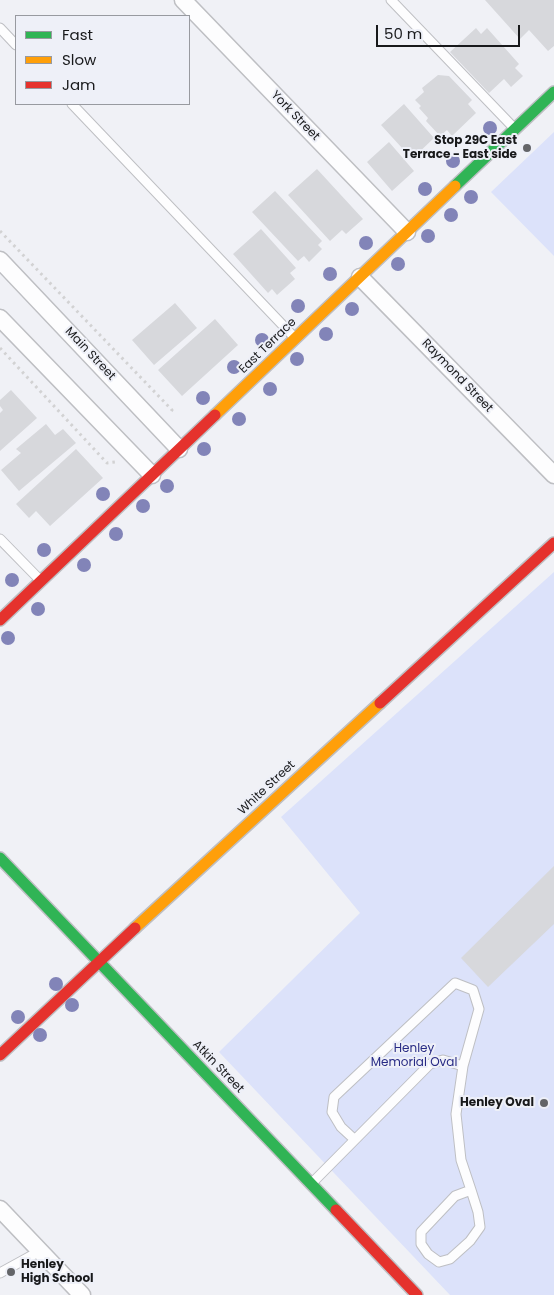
<!DOCTYPE html>
<html>
<head>
<meta charset="utf-8">
<style>
  body { margin:0 }
  #map { position:relative; width:554px; height:1295px; overflow:hidden; background:#f0f1f6; font-family:Poppins,sans-serif }
  canvas { display:block }
  .legend { position:absolute; left:15px; top:15px; width:175px; height:90px; box-sizing:border-box; background:#eef0f8; border:1px solid #989aa0; margin:0; padding:6px 9px; list-style:none; font-size:15px; color:#18191b }
  .legend li { display:flex; align-items:center; gap:10px; height:25px }
  .legend b { width:25px; border:1px solid #989aa0 }
  .scale { position:absolute; left:376px; top:25px; width:144px; height:22px; box-sizing:border-box; border:2px solid #18191b; border-top:0; padding-left:6px; font-size:15px; line-height:18px; white-space:nowrap; color:#18191b; -webkit-text-stroke:4px #eef0f8; paint-order:stroke }
</style>
</head>
<body>
<div id="map">
<canvas width="554" height="1295"></canvas>
<ul class="legend">
<li><b style="height:6px;background:#30b455"></b>Fast</li>
<li><b style="height:6px;background:#ff9f0a"></b>Slow</li>
<li><b style="height:6px;background:#e5322d"></b>Jam</li>
</ul>
<div class="scale">50 m</div>
</div>
<script>
const g = document.querySelector('canvas').getContext('2d');
g.lineJoin = 'round';
function fillPath(path, color) { g.fillStyle = color; g.fill(path, 'evenodd'); }
const poly = rows => new Path2D(rows.map(r => 'M' + r).join(''));
function trace(path, color, width, dash) { g.strokeStyle = color; g.lineWidth = width; g.lineCap = dash ? 'butt' : 'round'; g.setLineDash(dash || []); g.stroke(path); }
function label(font, color, halo, rows, align = 'center') {
  g.font = font + ' Poppins,sans-serif'; g.lineWidth = 4; g.setLineDash([]); g.textBaseline = 'middle'; g.strokeStyle = halo; g.fillStyle = color; for (const [text, x, y, turn = 0] of rows) {
    g.save(); g.translate(x, y); g.rotate((+turn || 0) * Math.PI / 180); g.textAlign = isNaN(turn) ? turn : align; if (halo) g.strokeText(text, 0, 0); g.fillText(text, 0, 0); g.restore();
  }
}
fillPath(poly([
  [554,132,554,256,491,192],
  [554,572,554,1295,450,1295,219,1052,360,913,281,817]
]), '#dce2fa');
fillPath(poly([
  [485,0,554,0,554,46,548,51,529,30,520,39],
  [476,28,481,34,487,28,519,64,515,68,523,76,511,87,504,79,489,93,450,52],
  [438,75,449,76,472,100,468,104,476,113,452,136,447,130,440,136,426,121,428,118,419,108,421,106,415,100,424,92,422,88],
  [404,104,434,138,412,159,381,125],
  [389,142,414,171,392,191,367,162],
  [317,169,363,219,346,234,342,230,330,241,288,195],
  [275,191,322,241,318,245,322,249,309,262,304,256,298,261,252,212],
  [261,229,296,268,290,273,295,279,277,295,272,289,268,293,233,254],
  [175,303,197,328,154,365,132,340],
  [215,319,238,345,182,396,158,370],
  [11,390,37,418,0,451,0,413,3,410,0,406,0,400],
  [46,424,55,435,63,429,76,443,19,491,1,470,21,453,16,449],
  [76,449,103,478,50,526,36,511,29,518,16,504],
  [554,866,554,924,488,987,461,958]
]), '#d7d8dc');
const lane = poly([
  [391,0,514,128],
  [0,28,16,45],
  [72,104,294,337],
  [0,539,40,580],
  [354,1139,341,1127,332,1112,334,1097,455,983,473,990,479,1009,463,1066],
  [311,1184,430,1064,443,1060,463,1066,456,1114,461,1160,471,1190,478,1212,480,1227,470,1241,450,1259,439,1262,428,1254,421,1244,421,1232,455,1196,471,1190],
  [0,1273,40,1251]
]);
const street = poly([
  [183,0,407,232],
  [0,260,179,449],
  [360,277,554,475],
  [0,318,152,475],
  [0,1209,82,1295]
]);
const fast = poly([
  [455,186,554,92],
  [0,858,336,1210]
]);
const slow = poly([
  [215,415,455,186],
  [135,928,380,703]
]);
const jam = poly([
  [0,620,215,415],
  [380,703,554,543],
  [0,1055,135,928],
  [336,1210,417,1295]
]);
trace(lane, '#bebfc3', 11);
trace(street, '#bebfc3', 19);
trace(fast, '#bebfc3', 14);
trace(slow, '#bebfc3', 14);
trace(jam, '#bebfc3', 14);
trace(poly([
  [0,231,172,410,169,414],
  [0,348,107,463,115,462]
]), '#d2d2d3', 3, [2.5, 4]);
trace(lane, '#fdfdfe', 9);
trace(street, '#fdfdfe', 16);
trace(fast, '#30b455', 11);
trace(slow, '#ff9f0a', 11);
trace(jam, '#e5322d', 11);
g.fillStyle = '#8284b8';
for (const [x, y] of [
  [490,128],
  [453,161],
  [425,189],
  [471,197],
  [451,215],
  [428,236],
  [366,243],
  [398,264],
  [330,274],
  [298,306],
  [352,309],
  [326,334],
  [262,340],
  [297,359],
  [234,367],
  [270,389],
  [203,398],
  [239,419],
  [204,449],
  [167,486],
  [103,494],
  [143,506],
  [116,534],
  [44,550],
  [84,565],
  [12,580],
  [38,609],
  [8,638],
  [56,984],
  [72,1005],
  [18,1017],
  [40,1035]
]) { g.beginPath(); g.arc(x, y, 7, 0, 2 * Math.PI); g.fill(); }
for (const [x, y, r, color] of [
  [527,148,5,"#646568"],
  [544,1103,5,"#646568"],
  [11,1272,5,"#646568"]
]) { const dot = new Path2D(); dot.arc(x, y, r, 0, 2 * Math.PI); g.fillStyle = color; g.fill(dot); trace(dot, '#eef0f8', 2); }
label('12px', '#18191b', '#eef0f8', [
  ["York Street",295,116,46],
  ["East Terrace",268,346,-44],
  ["Main Street",90,354,47],
  ["Raymond Street",457,376,46],
  ["White Street",267,788,-43],
  ["Atkin Street",218,1067,46]
]);
label('bold 12px', '#18191b', '#eef0f8', [
  ["Stop 29C East",517,141],
  ["Terrace - East side",517,155],
  ["Henley Oval",534,1103],
  ["Henley",21,1265,"left"],
  ["High School",21,1279,"left"]
], 'right');
label('12px', '#282b85', '#eef0f8', [
  ["Henley",414,1049],
  ["Memorial Oval",414,1063]
]);
</script>
</body>
</html>
